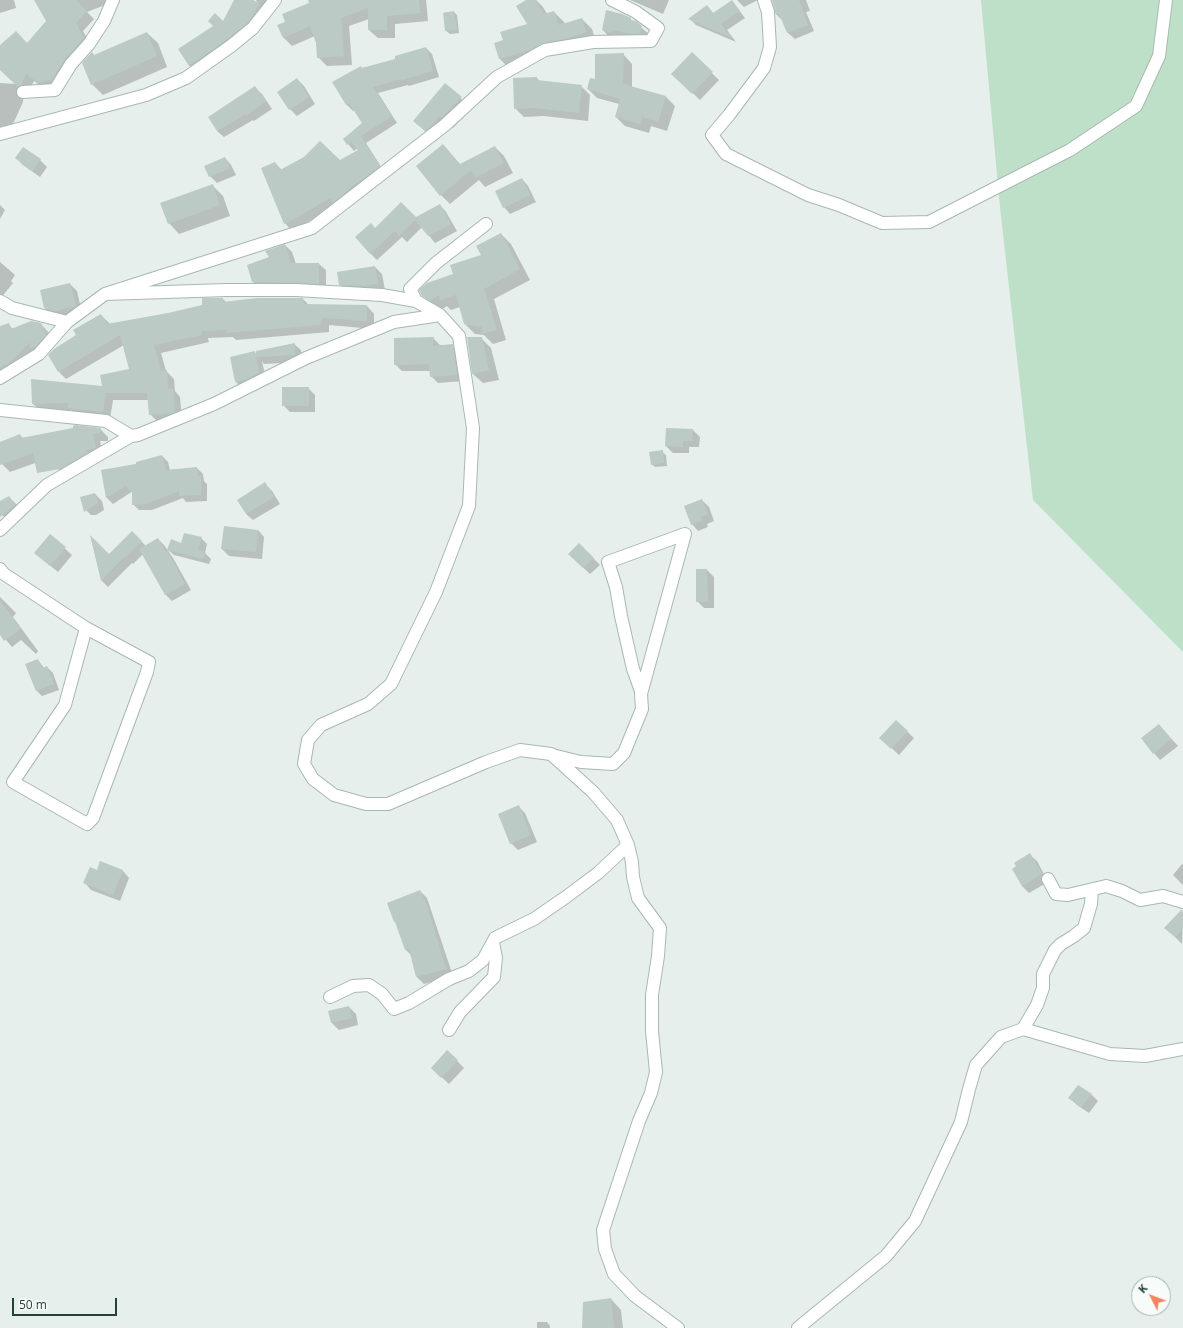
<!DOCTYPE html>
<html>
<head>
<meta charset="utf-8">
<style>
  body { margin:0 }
  #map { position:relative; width:1183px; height:1328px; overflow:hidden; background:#e6efeb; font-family:"Open Sans",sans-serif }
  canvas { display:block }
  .north { position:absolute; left:1131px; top:1276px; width:40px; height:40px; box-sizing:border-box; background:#f7fbf9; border:1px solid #a3b1ad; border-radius:50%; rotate:312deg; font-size:11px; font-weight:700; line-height:16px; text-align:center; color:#24423a }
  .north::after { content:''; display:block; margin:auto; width:14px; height:18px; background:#f4845f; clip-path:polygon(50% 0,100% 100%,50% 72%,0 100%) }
  .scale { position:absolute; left:12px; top:1298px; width:105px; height:18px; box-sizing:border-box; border:2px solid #24423a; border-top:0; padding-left:5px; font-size:12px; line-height:14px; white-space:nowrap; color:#24423a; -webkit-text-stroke:3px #f7fbf9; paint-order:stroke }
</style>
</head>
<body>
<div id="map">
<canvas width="1183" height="1328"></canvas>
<div class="north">K</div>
<div class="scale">50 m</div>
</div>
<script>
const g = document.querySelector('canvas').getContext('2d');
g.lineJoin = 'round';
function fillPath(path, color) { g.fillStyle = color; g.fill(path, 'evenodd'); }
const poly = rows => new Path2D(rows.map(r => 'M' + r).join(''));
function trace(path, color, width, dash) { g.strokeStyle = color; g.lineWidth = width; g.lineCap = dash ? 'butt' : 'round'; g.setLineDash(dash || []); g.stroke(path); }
fillPath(poly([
  [981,0,1183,0,1183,652,1033,500,1000,207]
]), '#bfe0c8');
fillPath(poly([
  [0,0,14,0,16,8,0,13],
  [35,0,118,0,87,12,94,19,83,31,91,46,46,90,34,81,28,93,23,97,23,102,13,124,19,130,8,134,0,128,0,83,16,84,0,69,0,47,27,44,47,21],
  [235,0,247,0,259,6,256,0,278,0,199,74,190,66,179,50,224,23],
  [309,0,426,0,428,21,395,24,395,38,378,38,369,30,369,19,349,26,352,65,327,66,318,57,317,43,315,36,292,46,284,38,279,26,287,22,310,3],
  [528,0,536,0,543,7,547,14,554,12,564,22,565,24,582,19,592,29,596,42,554,52,540,60,510,69,500,59,495,43,504,41,528,24],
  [630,0,669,0,663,14],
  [737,0,758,0,744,7],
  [773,0,806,0,810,11,806,12,814,31,795,39,788,33,783,21,777,15],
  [732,1,745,18,727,30,736,42,696,25,690,19,707,6,714,14],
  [454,12,457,15,459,33,450,34,446,31,444,13],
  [630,19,648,33,647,40,609,37,603,30],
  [147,33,158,43,167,67,103,95,92,84],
  [426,48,432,54,439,77,409,86,408,85,378,93,397,123,366,143,385,173,336,205,301,226,291,230,285,223,275,163,282,170,340,162,360,150,358,148,354,151,348,144,363,123,355,110,353,111,346,104,358,69,397,60],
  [623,54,632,64,632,87,666,97,675,106,667,131,651,126,649,133,625,126,616,117,619,104,597,98,588,89],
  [692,54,719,80,700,100,673,74],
  [537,78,540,82,581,86,590,95,588,121,544,116,524,117,515,108],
  [297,79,304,86,315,104,297,116,290,109],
  [445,85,472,108,453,128,450,126,436,141,414,121],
  [255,88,262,94,272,109,254,121,253,120,224,137,217,131],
  [495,147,504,156,513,173,485,187,479,180,450,204,441,195,460,165],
  [16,158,40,160,47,167,40,177,23,165],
  [225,158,231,165,236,175,217,183,210,176],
  [522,179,528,186,536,202,510,214,504,207],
  [212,185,223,196,230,216,179,234,169,223],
  [0,205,5,210,0,219],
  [440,205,446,212,457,231,435,243,422,227,407,242,402,237,377,260,370,253,376,229,415,218],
  [501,234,511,244,530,280,494,299,506,340,493,344,484,335,475,334,465,324,460,307,451,310,447,306,441,310,433,306,423,295,482,256],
  [285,245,292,252,296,264,319,264,326,270,326,290,260,289,253,282,271,257],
  [0,262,15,275,11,281,13,283,0,299],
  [375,267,382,274,385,290,347,292,340,285],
  [70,284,77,291,82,313,63,318,52,315,45,308],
  [223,299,226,302,303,299,309,305,367,306,374,314,374,329,329,325,329,332,236,340,233,337,208,338,209,342,161,353,166,371,174,379,175,391,180,397,182,419,158,422,150,414,149,400,113,400,110,419,76,416,71,410,41,411,33,404,104,388,130,370,124,345,66,379,59,372,78,336,101,315,110,324,168,314,203,306],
  [8,324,13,329,41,324,50,334,55,345,0,375,0,327],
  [433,338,440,345,452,346,459,352,464,381,438,383,431,376,430,371,402,371,395,364],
  [468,338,481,338,491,348,499,380,483,383,473,374],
  [294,344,301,350,301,362,264,364,262,361,266,380,243,389,236,382,231,358,254,352,257,355],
  [308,388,315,395,315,412,290,412,283,405],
  [100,429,108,437,108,441,100,441,103,456,66,477,58,469,38,462,10,472,2,464,0,458,0,443,20,435,23,438],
  [693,430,700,437,699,447,689,447,689,453,673,453,666,446],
  [662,452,666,455,667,466,655,467,652,464],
  [162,456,168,462,170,470,197,468,203,474,204,481,207,484,207,501,186,502,183,498,152,510,139,510,133,504,133,491,113,504,107,498,102,471,138,464],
  [265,484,272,491,280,504,253,520,246,514],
  [95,494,102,501,104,510,96,515,91,515,84,508],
  [9,497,16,504,21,513,9,523,0,512,0,503],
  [702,500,709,507,714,521,707,524,708,527,698,531,692,524],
  [258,530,264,537,262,559,229,556,222,549],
  [132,532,146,546,158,539,164,545,173,558,191,590,172,601,165,594,143,554,133,564,132,563,108,587,102,581,91,538,109,555],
  [50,535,72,555,58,572,42,559],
  [201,538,207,544,205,553,211,559,209,564,174,555,168,550],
  [579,544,600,565,590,574,569,554],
  [697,570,707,570,714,577,714,608,704,608,697,601],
  [0,597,16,613,13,617,38,651,36,654,21,640,12,647,0,633],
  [38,660,44,668,47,667,53,673,59,690,42,696,36,690],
  [896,721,914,738,899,755,881,738],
  [1159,725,1178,746,1160,760,1154,753],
  [518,806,525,813,537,842,518,850,511,843],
  [1030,855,1037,861,1048,882,1029,893,1022,886,1013,869],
  [1182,864,1183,865,1183,885,1173,875],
  [97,871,123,871,129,878,120,901,91,890,85,883],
  [420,891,427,898,453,976,424,984,417,977,412,956,406,950],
  [1182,911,1183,913,1182,944,1166,928],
  [349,1007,356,1014,358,1025,339,1030,332,1023],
  [447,1051,464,1068,449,1084,432,1068],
  [1091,1094,1098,1101,1089,1113,1077,1105,1070,1098],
  [611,1299,621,1310,623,1328,583,1328],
  [537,1322,547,1322,550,1326,550,1328,537,1328]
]), '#0003');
fillPath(poly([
  [34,0,76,0,87,11,76,23,84,38,65,59,51,81,49,80,38,83,26,74,21,85,18,87,0,70,0,45,16,31,27,43,46,21],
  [234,0,253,0,259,3,253,15,248,23,226,40,189,66,178,49,213,26,208,21,215,13,223,21],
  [308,0,419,0,420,13,387,16,387,30,368,30,368,8,341,18,344,56,317,58,316,43,310,26,283,38,277,25,285,22,282,14,309,3],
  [526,0,535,0,544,14,554,11,559,25,582,18,586,32,565,39,544,43,530,50,499,59,494,43,503,40,500,32,527,24,516,6],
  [732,0,740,11,721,24,732,38,688,19,707,5,713,13],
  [772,0,799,0,808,25,787,33,779,14,776,15],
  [606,10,622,14,631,18,631,20,636,21,642,26,640,34,630,34,613,30,612,33,602,30],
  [454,11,457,30,445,31,443,13],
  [147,32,157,56,91,85,82,63,92,52,94,55],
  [426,47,433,71,402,80,401,79,373,87,392,116,361,136,380,166,362,180,350,187,351,188,333,203,330,198,294,219,284,224,261,168,275,162,280,170,304,157,320,141,340,160,358,150,351,142,347,145,343,139,362,123,349,103,346,105,332,82,361,66,362,68,395,59,395,56],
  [692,52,713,72,692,94,671,74],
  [624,53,623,84,666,96,658,122,642,117,640,124,615,117,620,99,587,89,590,78,595,79,595,54],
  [537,77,537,80,582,85,579,113,534,108,514,109,513,78],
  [297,78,309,97,289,110,277,92],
  [445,83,462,97,441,118,439,116,431,127,425,131,413,121],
  [255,86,266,101,247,115,246,114,217,131,208,117],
  [443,144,460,164,495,146,504,163,475,178,471,170,440,196,416,166],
  [23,147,41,159,32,171,15,158],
  [225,157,230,168,209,177,204,166],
  [522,178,530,195,503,208,495,191],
  [213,184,220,205,168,224,160,203],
  [401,202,416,217,440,204,451,224,428,236,415,220,399,236,395,231,370,254,355,237,371,223,375,228],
  [501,233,520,269,484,289,497,330,482,334,482,327,464,324,456,295,440,300,439,295,430,301,422,296,419,290,427,283,453,274,450,265,481,255,476,246],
  [285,244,291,263,319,263,319,284,252,282,247,265,269,257,265,251],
  [375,266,378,284,363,286,339,285,337,272],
  [70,283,76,306,55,311,44,308,40,290],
  [202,298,223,298,223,302,257,298,303,298,304,304,367,305,367,321,352,321,352,320,322,318,321,325,227,333,227,330,201,331,202,335,154,345,161,371,167,370,168,389,173,388,175,412,173,413,149,415,147,393,106,393,103,412,68,408,68,403,32,404,31,379,102,386,100,375,129,369,120,335,58,372,48,355,54,349,76,335,73,330,101,314,107,324,168,313,202,305],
  [31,321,41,323,46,335,36,346,30,348,30,342,8,364,0,367,0,326,9,323,11,329],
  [434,337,433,346,453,344,457,375,430,377,429,364,394,365,394,338],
  [467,337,482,337,489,370,472,374],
  [295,343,295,355,256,357,256,351],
  [255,351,259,373,245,380,235,382,230,357],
  [282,387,309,387,309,406,282,406],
  [75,425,101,428,100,433,93,434,96,448,86,450,87,453,60,469,37,473,33,453,0,465,0,442,20,434,21,438,73,428,73,426],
  [666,428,693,429,692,441,683,441,683,447,665,446],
  [663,450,664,463,651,465,649,452],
  [162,455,166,470,197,467,198,476,201,476,201,495,179,496,179,491,146,504,132,505,132,491,130,491,126,486,106,498,101,470,136,464,136,462],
  [265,482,274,497,246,514,237,500],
  [95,493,98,503,84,512,80,497],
  [9,496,15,505,0,517,0,501],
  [702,499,708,514,701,517,702,521,691,525,684,506],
  [224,526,258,530,256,552,221,549],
  [132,531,142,541,125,558,124,557,101,581,90,535,109,554],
  [184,533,202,537,198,550,206,552,203,559,167,550,171,539,181,543],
  [50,534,66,547,50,566,34,553],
  [158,538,166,552,167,550,185,584,165,595,139,549],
  [579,543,594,558,583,568,568,554],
  [696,569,707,569,708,602,696,602],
  [0,600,21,629,4,641,0,635],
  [38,659,42,668,47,666,54,684,36,691,25,664],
  [896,720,908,731,891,749,879,738],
  [1159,724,1171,739,1153,754,1141,738],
  [519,805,531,835,510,844,498,814],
  [1030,853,1042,874,1022,886,1012,869,1016,866,1014,863],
  [100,861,123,870,113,895,83,883,90,867,97,870],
  [420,890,428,908,446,969,416,977,409,949,405,950,395,922,394,922,387,903],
  [1182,909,1183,929,1175,937,1164,928],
  [349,1006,352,1018,331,1023,328,1011],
  [447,1050,458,1060,441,1078,431,1068],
  [1078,1085,1092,1094,1081,1107,1068,1098],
  [611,1298,614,1328,582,1328,583,1302]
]), '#bbcac4');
const street = poly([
  [764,0,768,12,770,47,764,68,729,115,712,135,726,154,808,195,839,205,882,223,929,222,1070,150,1136,106,1159,56,1166,0],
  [23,92,55,90,71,64,89,44,104,21,113,0],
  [0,134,146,95,186,78,231,46,253,28,275,0],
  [105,294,226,290,296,290,382,295,416,301,440,315,459,336,473,428,469,506,436,592,391,684,368,704,321,725,308,740,304,764,313,779,334,795,366,804,388,804,486,762,520,750,551,754,593,792,617,820,628,845,632,862,633,877,638,898,660,928,658,956,652,995,652,1031,656,1072,651,1093,639,1121,603,1230,605,1249,614,1274,635,1296,678,1328],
  [0,301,12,308,67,322],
  [416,301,410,289,436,263,486,224],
  [0,378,39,354,67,322,105,294,312,228,445,125,497,77,545,50,593,42,651,41,658,28,636,12,612,0],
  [0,410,106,421,131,436],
  [0,530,47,485,131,436,138,435,214,404,306,358,394,322,440,315],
  [0,569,4,574,86,628,149,662,147,672,93,818,87,824,13,782,65,705,86,628],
  [552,755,581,762,613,764,624,753,642,709,641,694,641,691,633,669,621,616,616,587,608,562,685,534,641,694],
  [1048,879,1056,894,1068,895,1106,886,1122,891,1140,900,1163,896,1183,902],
  [330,997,353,986,369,985,382,994,394,1009,409,1003,449,979,469,971,483,960,495,938,534,919,566,897,598,873,628,845],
  [1023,1029,1037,1005,1043,988,1043,974,1055,950,1061,944,1074,936,1084,928,1091,904,1092,890],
  [449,1030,460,1012,494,977,496,958,493,942],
  [798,1328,886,1256,915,1221,961,1122,969,1089,976,1065,1001,1037,1023,1029,1110,1054,1145,1056,1183,1049]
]);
trace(street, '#a8b8b2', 14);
trace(street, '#fff', 12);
</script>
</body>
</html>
